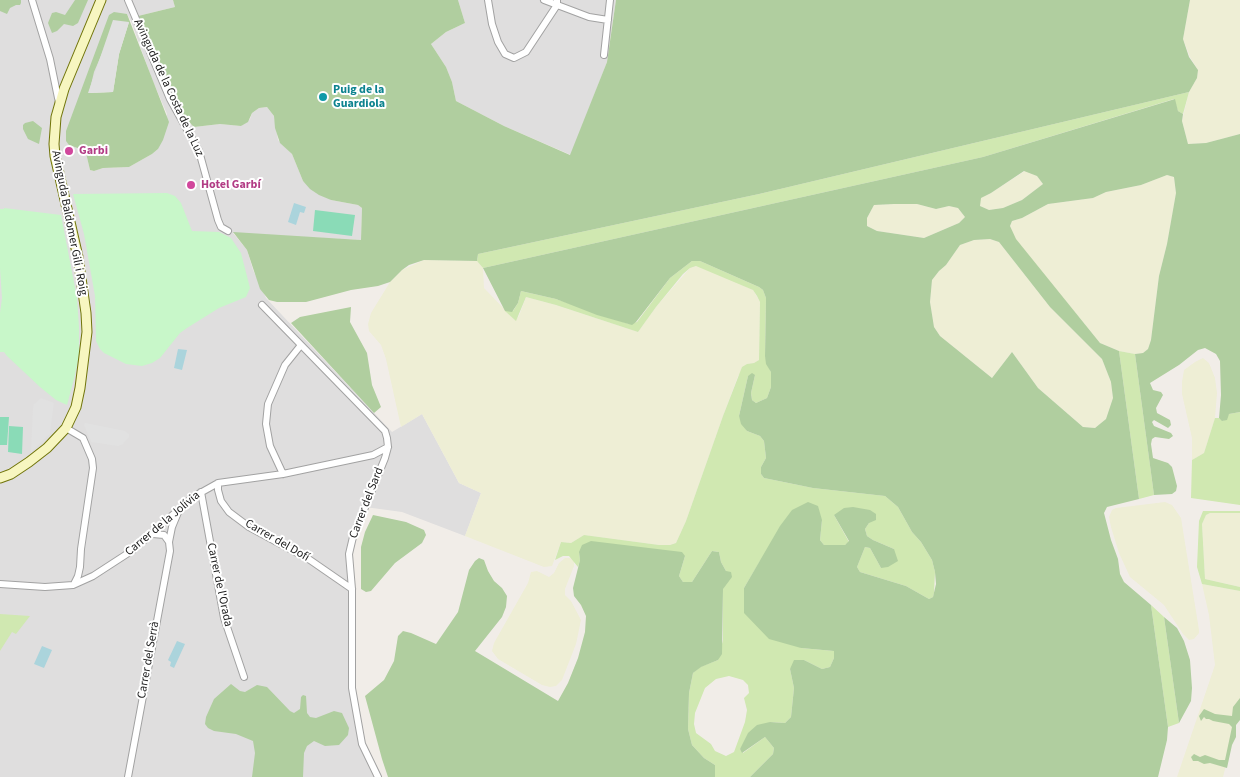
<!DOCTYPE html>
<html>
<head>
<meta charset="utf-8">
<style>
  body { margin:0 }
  canvas { display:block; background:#f1ede8 }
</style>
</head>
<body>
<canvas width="1240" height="777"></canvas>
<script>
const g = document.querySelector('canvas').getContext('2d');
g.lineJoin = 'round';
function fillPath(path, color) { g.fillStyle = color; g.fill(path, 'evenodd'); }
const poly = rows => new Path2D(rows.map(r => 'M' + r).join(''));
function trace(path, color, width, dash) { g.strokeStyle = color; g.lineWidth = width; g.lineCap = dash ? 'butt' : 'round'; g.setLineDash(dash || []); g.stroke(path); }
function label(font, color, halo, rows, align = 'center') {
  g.font = font + ' "Source Sans 3",sans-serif'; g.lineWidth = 4; g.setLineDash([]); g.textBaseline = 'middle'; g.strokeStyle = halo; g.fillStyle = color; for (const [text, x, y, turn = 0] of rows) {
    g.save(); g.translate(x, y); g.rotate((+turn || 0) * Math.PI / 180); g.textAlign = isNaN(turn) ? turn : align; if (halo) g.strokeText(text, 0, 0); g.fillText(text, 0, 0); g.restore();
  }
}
fillPath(poly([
  [0,0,173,0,175,7,138,16,186,119,194,127,220,124,241,126,250,119,252,113,259,108,267,107,274,116,278,140,292,154,303,181,331,200,358,205,362,208,361,240,233,233,247,250,253,270,266,298,392,432,422,414,459,483,481,493,465,536,402,512,365,507,349,554,352,688,362,744,378,777,0,777],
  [119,14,127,14,131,21,152,79,167,114,158,149,152,154,129,167,103,168,94,171,90,170,86,153,83,150,69,145],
  [458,0,616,0,607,62,571,155,504,126,456,101,452,82,446,67,431,44,446,32,465,23]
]), '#dfdede');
fillPath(poly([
  [1190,0,1240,0,1240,134,1206,143,1188,144,1182,121,1189,92,1197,78,1198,70,1190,57,1183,39],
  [1025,171,1037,176,1043,184,1022,200,1003,208,989,210,980,206,980,198,991,193],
  [1167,175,1174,177,1176,193,1167,244,1159,276,1151,340,1148,349,1143,353,1135,354,1119,351,1100,343,1015,239,1010,226,1012,221,1022,218,1048,204,1093,198,1106,192,1141,185],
  [894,204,917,204,936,209,949,206,958,208,965,217,959,223,924,238,877,231,867,226,867,218,874,205],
  [990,239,999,242,1050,307,1102,359,1111,382,1113,398,1106,419,1095,428,1083,427,1038,388,1012,352,992,378,940,336,934,327,930,302,932,280,939,271,946,265,960,245,974,240],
  [424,260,477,261,483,268,484,288,515,320,519,316,526,297,556,305,638,332,656,307,690,268,696,266,702,267,753,290,760,302,759,360,754,363,747,364,738,376,723,416,686,521,676,543,670,545,659,545,584,535,571,543,561,542,552,566,544,567,465,536,481,493,459,483,422,414,401,427,386,359,381,345,369,331,368,324,371,313,390,282,402,270],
  [1203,358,1209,363,1215,378,1217,393,1215,418,1204,453,1192,460,1192,438,1182,394,1182,382,1184,370,1195,362],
  [1165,502,1172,505,1181,518,1199,630,1199,633,1194,639,1189,640,1183,634,1164,605,1130,577,1119,553,1111,527,1109,517,1112,510,1116,508],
  [1210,513,1240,513,1240,587,1205,579,1202,524,1206,515],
  [565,558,570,558,574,561,574,566,565,589,565,595,571,601,581,620,576,644,562,680,556,686,550,687,542,685,498,659,492,651,494,643,528,583,531,572,537,571,549,577,554,573,559,563],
  [1202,584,1240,591,1240,709,1223,777,1177,777,1215,665,1209,615]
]), '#eeeed5');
fillPath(poly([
  [1189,92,1183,114,1178,111,1174,99,983,157,483,268,477,261,478,254,759,194],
  [692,261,700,261,759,287,763,290,766,298,765,356,771,372,771,387,767,398,756,403,752,400,751,393,755,375,748,376,739,416,747,431,760,436,764,441,766,458,761,467,761,474,764,478,813,488,885,496,898,507,912,532,921,542,932,560,935,572,934,593,933,597,929,599,906,586,860,572,857,567,865,547,870,548,881,568,894,549,873,540,867,536,865,529,869,523,834,515,849,542,845,545,824,545,820,540,822,520,760,561,744,588,801,648,834,651,834,658,830,667,822,669,804,660,790,669,794,688,791,717,785,723,770,722,740,749,743,753,765,737,774,748,773,754,750,777,715,777,715,765,704,758,692,745,688,729,689,693,693,673,700,667,718,660,723,640,723,589,726,571,721,562,719,552,712,551,692,582,683,582,679,576,685,556,579,552,580,560,578,567,569,556,563,556,555,560,561,542,571,543,584,535,659,545,670,545,676,543,686,521,723,416,742,367,747,364,754,363,759,360,760,302,757,296,753,290,696,266,690,268,683,274,656,307,638,332,556,305,526,297,516,321,505,311,513,311,518,303,521,291,556,299,629,324,637,322,670,278],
  [729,676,743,680,748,685,749,693,744,698,747,710,745,722,734,752,726,756,715,751,711,744,696,733,694,724,695,713,705,688,716,679],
  [1119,351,1135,354,1154,495,1139,499],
  [1240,412,1240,505,1191,498,1192,460,1204,453,1215,418,1219,418,1223,421,1229,414],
  [1203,511,1240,511,1240,513,1210,513,1206,515,1202,524,1205,579,1240,587,1240,591,1202,584,1197,567,1199,521],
  [1151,605,1164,617,1179,723,1168,727],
  [0,614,30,616,16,634,12,632,0,651]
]), '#d0e8b1');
fillPath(poly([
  [0,0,21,0,21,3,20,5,16,5,10,8,7,14,0,11],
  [75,0,88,0,78,23,73,26,64,24,57,31,52,33,48,23,52,13,56,12,65,15],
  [173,0,458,0,465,23,446,32,431,44,446,67,452,82,456,101,504,126,570,155,607,62,616,0,1190,0,1183,39,1189,57,1198,70,1197,78,1189,92,759,194,478,254,477,261,424,260,409,265,402,270,390,282,378,286,351,290,306,302,277,302,269,300,260,289,247,250,233,232,361,240,362,208,358,205,331,200,319,195,310,189,303,181,292,154,280,143,275,128,274,116,267,107,259,108,252,113,248,122,241,126,220,124,194,127,186,119,140,18,138,16,175,7],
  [114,12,127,14,169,122,163,140,158,149,152,154,129,167,103,168,94,171,90,170,86,153,83,150,69,145,66,141,66,131,109,15],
  [129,22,119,54,113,92,89,93,94,72,106,44],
  [1175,99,1178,111,1183,114,1182,121,1188,144,1206,143,1240,134,1240,412,1229,414,1227,420,1222,421,1219,418,1221,395,1220,361,1216,354,1205,348,1198,350,1179,365,1150,383,1153,390,1161,392,1163,395,1156,408,1157,413,1170,420,1171,425,1168,428,1154,420,1152,422,1154,426,1171,433,1173,436,1169,439,1155,437,1152,439,1151,444,1153,458,1168,463,1172,467,1177,486,1176,491,1172,494,1154,495,1135,354,1143,353,1148,349,1151,340,1159,276,1167,244,1176,193,1174,177,1167,175,1141,185,1106,192,1093,198,1048,204,1022,218,1012,221,1010,226,1016,239,1100,343,1119,351,1139,499,1107,507,1104,513,1111,540,1118,559,1120,574,1124,582,1151,605,1168,727,1167,740,1158,777,750,777,773,754,774,748,765,737,742,753,740,749,748,733,757,725,770,722,785,723,791,717,794,688,790,669,794,660,804,660,822,669,830,667,834,658,834,651,801,648,769,639,744,613,744,588,780,526,792,510,808,502,818,506,822,520,820,540,824,545,845,545,849,541,834,515,844,508,853,507,870,510,876,514,876,520,869,523,865,529,867,536,873,540,894,549,898,561,888,567,881,568,870,548,865,547,857,567,860,572,906,586,929,599,933,597,936,584,935,572,932,560,921,542,912,532,898,507,885,496,813,488,764,478,761,474,761,467,766,458,764,441,760,436,747,431,741,424,739,416,748,376,752,373,755,375,751,393,752,400,756,403,767,398,771,387,771,372,766,364,765,356,766,298,763,290,759,287,700,261,692,261,670,278,636,322,632,325,597,315,556,299,521,291,518,303,512,312,505,311,483,268,983,157],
  [1024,171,1037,176,1043,184,1022,200,1003,208,989,210,980,206,981,198,991,193],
  [894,204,917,204,936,209,949,206,958,208,965,217,959,223,924,238,877,231,867,226,867,218,874,205],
  [990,239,999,242,1050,307,1102,359,1111,382,1113,398,1106,419,1095,428,1083,427,1038,388,1012,352,992,378,940,336,934,327,930,302,932,280,939,271,946,265,960,245,974,240],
  [33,121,42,128,39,144,28,139,23,129,23,125,25,123],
  [351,307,350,322,367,353,372,385,381,407,374,413,291,323,300,317],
  [373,515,406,522,424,530,426,535,422,543,395,563,371,591,366,592,361,589,361,547,365,532],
  [591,541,682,552,685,556,679,576,683,582,692,582,712,551,719,552,721,562,726,571,731,572,732,577,723,589,722,654,718,660,701,667,693,673,689,693,688,729,692,745,704,758,715,765,715,777,388,777,382,759,365,696,384,680,394,661,398,636,403,631,411,633,436,644,458,612,469,570,475,561,479,558,484,560,488,571,494,581,502,588,507,596,506,607,502,617,475,651,558,701,568,683,578,658,585,632,586,616,581,605,574,596,573,588,580,560,579,552,582,545],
  [1164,617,1177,628,1184,641,1190,660,1192,688,1191,701,1179,723],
  [231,684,240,691,245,692,257,685,267,687,290,711,294,713,300,709,301,697,303,695,306,696,307,713,310,717,316,718,334,711,342,713,349,728,348,735,339,745,325,746,314,741,307,746,304,753,303,777,252,777,255,753,253,741,236,734,214,731,208,728,205,724,206,717,214,699],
  [1240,698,1240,720,1236,725,1236,737,1232,745,1227,768,1210,763,1204,764,1198,761,1193,761,1191,757,1194,754,1200,757,1205,755,1219,760,1225,760,1232,727,1229,724,1213,721,1209,719,1206,719,1204,717,1201,721,1199,716,1204,709,1215,714,1232,716,1233,707]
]), '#b0ce9f');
fillPath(poly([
  [167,193,175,196,181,203,192,231,219,232,231,238,241,253,250,288,246,297,219,308,187,328,180,333,160,358,152,363,142,366,126,364,104,353,100,349,96,341,95,296,84,234,73,194],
  [4,208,61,215,77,298,79,327,79,355,74,379,67,405,56,400,40,387,7,356,4,352,0,352,0,313,2,298,0,268,0,209,4,209]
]), '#c8f7c9');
fillPath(poly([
  [315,210,355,215,352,236,313,231],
  [0,417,9,417,7,445,0,445],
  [9,426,23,427,22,454,8,452]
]), '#8adbb7');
fillPath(poly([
  [113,20,129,22,119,54,113,92,88,93],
  [41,398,54,403,50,434,31,452,33,408,34,404],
  [85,423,125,431,129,434,129,437,123,444,118,446,91,442,84,425]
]), '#e1e1e1');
fillPath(poly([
  [294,203,306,207,304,213,300,212,296,225,288,222],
  [178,349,187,350,182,370,174,368],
  [177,641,185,644,174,668,170,666,171,662,168,660],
  [42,646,52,650,44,668,34,664]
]), '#abd4dc');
const street = poly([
  [32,0,50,59,59,103],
  [128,0,170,99,199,151,218,220,221,227,228,231],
  [488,0,492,24,498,42,505,54,514,58,526,52,557,5,557,0],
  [544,0,589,17,608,20],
  [604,55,610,0],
  [262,305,385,431,387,438,388,447,385,458,353,537,349,554,352,589,352,688,362,744,378,777],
  [66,428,83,438,92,459,93,468,81,549,80,567,78,576,74,584],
  [283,474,270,446,266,424,268,404,285,365,301,345],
  [218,483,218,490,221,501,229,512,249,527,310,560,352,589],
  [201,492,224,618,244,677],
  [169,542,172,527,179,510],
  [0,584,45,587,73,585,93,576,133,550,193,497,218,483,283,474,373,455,388,447],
  [128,777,170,551,169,542,164,535,153,534]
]);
const secondary = poly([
  [0,478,11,474,29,462,47,448,66,428,76,407,80,388,87,332,86,313,78,257,55,156,54,144,56,117,64,89,101,0]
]);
trace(street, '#a2a2a2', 8);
trace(secondary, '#71750a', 11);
trace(street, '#fff', 6);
trace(secondary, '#f7f6c0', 9);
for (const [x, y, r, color] of [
  [323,97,5,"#0f9aa8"],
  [69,151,5,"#d1479c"],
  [191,185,5,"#d1479c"]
]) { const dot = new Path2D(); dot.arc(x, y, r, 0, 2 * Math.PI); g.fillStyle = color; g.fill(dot); trace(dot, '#fff', 2); }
label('12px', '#212121', '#fff', [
  ["Avinguda de la Costa de la Luz",168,88,65],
  ["Avinguda Baldomer Gili i Roig",69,223,79],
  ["Carrer del Sard",367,503,-69],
  ["Carrer de la Jolívia",163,524,-40],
  ["Carrer del Dofí",277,541,30],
  ["Carrer de l'Orada",219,585,78],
  ["Carrer del Serrà",149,660,-80]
]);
label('bold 12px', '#0d838f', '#fff', [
  ["Puig de la",333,90],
  ["Guardiola",333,104]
], 'left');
label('bold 12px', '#b23c85', '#fff', [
  ["Garbi",79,151],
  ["Hotel Garbí",201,185]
], 'left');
</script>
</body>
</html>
